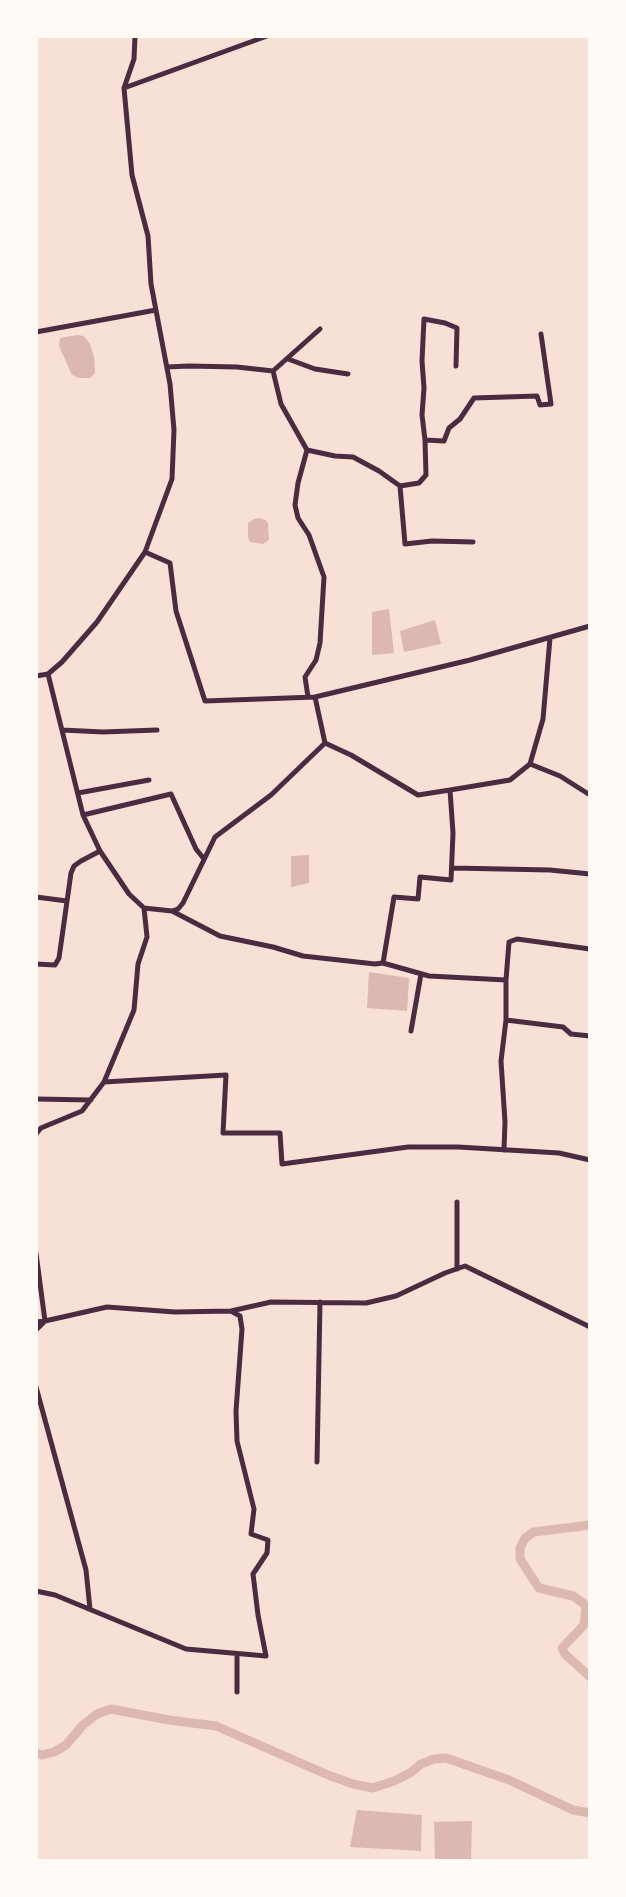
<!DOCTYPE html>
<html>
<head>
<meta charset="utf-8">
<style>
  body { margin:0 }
  #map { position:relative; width:626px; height:1897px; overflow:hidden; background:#f7e1d7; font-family:Commissioner,sans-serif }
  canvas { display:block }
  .frame { position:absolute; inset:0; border:38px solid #fffaf5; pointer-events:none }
</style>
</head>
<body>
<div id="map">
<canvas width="626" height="1897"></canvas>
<div class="frame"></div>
</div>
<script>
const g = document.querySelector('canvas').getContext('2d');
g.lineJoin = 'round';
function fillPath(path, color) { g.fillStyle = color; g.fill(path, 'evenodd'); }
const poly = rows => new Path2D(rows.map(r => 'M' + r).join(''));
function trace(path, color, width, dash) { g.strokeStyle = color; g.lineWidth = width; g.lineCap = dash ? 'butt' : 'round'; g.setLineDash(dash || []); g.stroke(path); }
fillPath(poly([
  [77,335,84,336,90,344,94,357,95,373,90,378,79,378,72,375,59,346,60,338],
  [259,518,266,520,268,523,269,540,263,544,250,542,248,537,248,523,254,519],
  [389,609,394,653,372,655,372,612],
  [435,620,441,644,404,652,400,631],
  [309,855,309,883,291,887,291,856],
  [369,972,409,978,407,1011,367,1008],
  [357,1810,422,1815,421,1851,350,1847],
  [472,1821,471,1861,435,1861,434,1822]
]), '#dcb8b0');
trace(poly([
  [590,1525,534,1532,525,1538,520,1548,520,1559,539,1588,573,1596,583,1603,586,1608,584,1625,562,1648,565,1654,590,1677],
  [36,1753,42,1755,54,1752,66,1745,83,1725,97,1714,111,1709,169,1720,216,1726,328,1775,353,1784,373,1788,394,1781,410,1773,421,1764,434,1759,446,1758,509,1780,573,1810,590,1813]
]), '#dcb8b0', 9);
trace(poly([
  [124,88,267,36],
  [36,332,156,310],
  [288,359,315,369,348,374],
  [167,367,189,366,237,367,273,371,320,329],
  [273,371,281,404,307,450,298,483,295,505,298,518,309,535,324,577,320,643,316,660,305,677,308,697],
  [425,440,422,415,424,388,422,361,424,319,445,323,457,328,456,366],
  [307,450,335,456,353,457,379,471,400,486,405,544,432,541,473,542],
  [400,486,419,483,426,475,425,440,444,441,449,428,460,419,474,398,537,396,540,405,551,404,541,334],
  [145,552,170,563,176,611,205,701,315,697,470,660,590,626],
  [36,676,48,674],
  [62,730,103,732,157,730],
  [325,743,351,755,418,795,450,790],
  [530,764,560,776,590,795],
  [78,793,149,780],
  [83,815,171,794,196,849,204,859],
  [453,868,550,870,590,874],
  [36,897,67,901],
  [144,908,172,911,178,909,183,903,215,837,271,795,325,743,315,697],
  [172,911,220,936,273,947,303,956,375,964,383,963,429,976,506,980,506,1020,563,1027,571,1034,590,1036],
  [383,963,394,897,418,899,420,877,451,880,453,833,450,790,510,780,530,764,543,719,550,638],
  [36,964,55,965,59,958,71,873,74,866,81,861,100,851],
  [506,980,509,942,517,939,590,949],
  [411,1031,421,974],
  [104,1082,226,1075,223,1133,280,1133,282,1164,408,1147,458,1147,559,1153,590,1160],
  [36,1099,91,1100],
  [36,1134,41,1128,82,1111,104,1082,134,1010,138,964,147,937,144,908,129,894,100,851,83,815,48,674,62,662,97,622,145,552,172,479,174,430,170,384,151,284,148,236,132,175,124,88,134,59,135,36],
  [504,1150,505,1122,501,1061,506,1020],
  [36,1253,45,1321,36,1322],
  [457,1269,457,1202],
  [36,1330,45,1321,107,1307,175,1312,231,1311,271,1302,366,1303,396,1296,445,1273,465,1266,590,1327],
  [36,1387,86,1570,90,1609],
  [317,1462,320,1302],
  [36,1591,55,1595,186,1649,266,1656,258,1615,253,1574,267,1553,268,1540,251,1534,254,1509,237,1441,236,1411,242,1329,240,1316,231,1311],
  [237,1654,237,1692]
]), '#4a2c40', 5);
</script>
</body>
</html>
